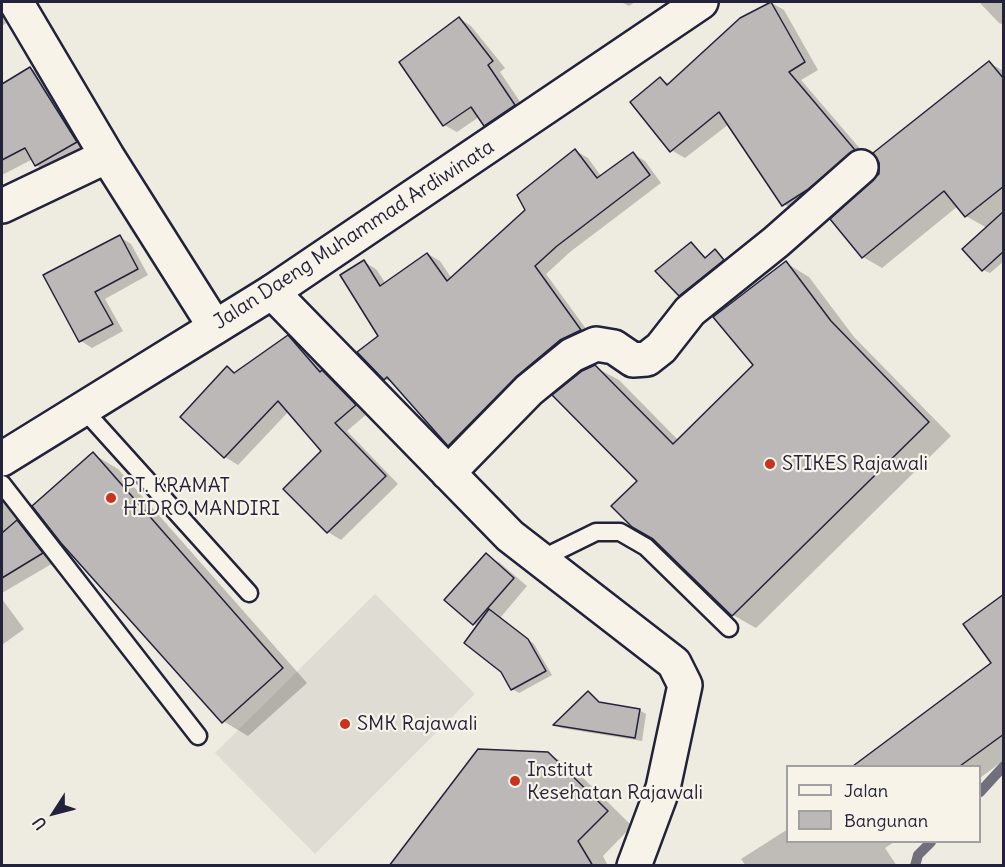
<!DOCTYPE html>
<html>
<head>
<meta charset="utf-8">
<style>
  body { margin:0 }
  #map { position:relative; width:1005px; height:867px; overflow:hidden; background:#eeebe1; font-family:Delius,sans-serif }
  canvas { display:block }
  .frame { position:absolute; inset:0; border:3px solid #22223b; pointer-events:none }
  .legend { position:absolute; left:786px; top:765px; width:195px; height:78px; box-sizing:border-box; background:#f7f3e8; border:2px solid #a29fa3; margin:0; padding:8px 10px; list-style:none; font-size:18px; color:#22223b }
  .legend li { display:flex; align-items:center; gap:12px; height:30px }
  .legend b { width:30px; border:2px solid #a29fa3 }
  .north { position:absolute; left:24px; top:783px; width:60px; height:60px; -webkit-text-stroke:4px #f7f3e8; paint-order:stroke; rotate:234deg; font-size:16px; font-weight:700; line-height:24px; text-align:center; color:#22223b }
  .north::after { content:''; display:block; margin:auto; width:21px; height:27px; background:#22223b; clip-path:polygon(50% 0,100% 100%,50% 72%,0 100%) }
</style>
</head>
<body>
<div id="map">
<canvas width="1005" height="867"></canvas>
<div class="frame"></div>
<ul class="legend">
<li><b style="height:8px;background:#f7f3e8"></b>Jalan</li>
<li><b style="height:16px;background:#bbb8b7"></b>Bangunan</li>
</ul>
<div class="north">U</div>
</div>
<script>
const g = document.querySelector('canvas').getContext('2d');
g.lineJoin = 'round';
function fillPath(path, color) { g.fillStyle = color; g.fill(path, 'evenodd'); }
const poly = rows => new Path2D(rows.map(r => 'M' + r).join(''));
function trace(path, color, width, dash) { g.strokeStyle = color; g.lineWidth = width; g.lineCap = dash ? 'butt' : 'round'; g.setLineDash(dash || []); g.stroke(path); }
function label(font, color, halo, rows, align = 'center') {
  g.font = font + ' Delius,sans-serif'; g.lineWidth = 4.5; g.setLineDash([]); g.textBaseline = 'middle'; g.strokeStyle = halo; g.fillStyle = color; for (const [text, x, y, turn = 0] of rows) {
    g.save(); g.translate(x, y); g.rotate((+turn || 0) * Math.PI / 180); g.textAlign = isNaN(turn) ? turn : align; if (halo) g.strokeText(text, 0, 0); g.fillText(text, 0, 0); g.restore();
  }
}
fillPath(poly([
  [375,594,475,694,315,854,215,753]
]), '#dfdcd4');
fillPath(poly([
  [2,2,13,18,2,26],
  [621,2,635,2,629,6],
  [770,2,784,10,818,70,801,80,868,158,797,212,784,204,729,124,685,158,671,150,660,79,670,84,741,19],
  [979,2,1004,2,1004,25,999,23],
  [459,18,471,26,505,68,500,72,527,112,497,132,485,125,479,117,457,132,444,125,401,63],
  [989,63,1004,71,1004,212,992,221,1004,229,1004,261,990,273,983,270,987,228,966,216,958,206,882,268,863,257,880,174],
  [30,68,44,76,90,151,50,173,36,165,33,159,2,175,2,80,4,84],
  [576,151,588,158,601,176,633,154,645,161,661,183,570,252,546,274,592,337,461,452,449,445,397,385,385,379,380,336,364,262,376,269,386,284,428,254,440,261,452,279,527,210],
  [120,237,131,244,148,275,105,299,123,331,92,348,81,341,45,276],
  [691,244,707,258,715,251,730,264,687,298,680,294],
  [786,263,809,277,854,337,951,436,756,628,733,615,639,481,595,367,619,380,679,441,756,366],
  [288,337,301,345,328,375,368,413,347,431,398,484,341,540,328,532,285,489,323,451,289,411,238,465,225,457,182,417,228,368,236,373],
  [93,454,118,469,307,683,248,736,223,721],
  [2,499,10,504,55,562,2,593],
  [486,555,500,563,527,586,500,618,534,644,552,675,519,693,512,689,478,626,474,624],
  [1004,596,1004,760,980,778,980,766,856,766,993,664],
  [2,599,24,629,2,645],
  [588,693,602,704,639,710,646,714,642,741,561,728,555,725],
  [547,753,573,768,632,826,603,856,608,866,391,866],
  [788,829,788,842,894,842,885,848,897,866,746,866,741,859]
]), '#0003');
trace(poly([
  [980,792,1004,766],
  [915,866,918,855,931,842]
]), '#716f7b', 10);
const building = poly([
  [771,2,805,62,789,72,855,150,807,190,782,206,719,112,670,152,630,102,660,77,667,85,740,18,771,2],
  [459,17,493,61,488,65,515,105,484,126,471,107,443,126,399,62,459,17],
  [989,61,1004,79,1004,186,965,217,944,191,862,258,830,219,879,174,879,163,873,153,989,61],
  [30,67,77,142,35,166,25,148,2,160,2,84,30,67],
  [575,149,597,178,633,152,650,175,557,246,535,266,581,330,560,340,517,376,448,446,387,377,384,380,357,352,378,336,340,275,364,260,380,286,427,253,447,281,525,210,517,195,575,149],
  [1004,211,1004,251,982,271,962,249,1004,211],
  [120,235,138,269,95,292,113,324,79,342,43,275,120,235],
  [691,242,705,258,715,249,724,260,679,296,655,271,691,242],
  [786,261,831,321,929,422,732,616,653,539,632,527,611,506,637,481,552,395,582,371,595,365,673,444,753,365,713,317,786,261],
  [288,335,320,372,322,370,356,405,335,423,386,476,327,533,283,489,321,451,278,401,224,458,180,417,227,366,234,373,288,335],
  [93,452,283,668,222,723,61,543,32,506,93,452],
  [17,520,43,553,2,578,2,533,17,520],
  [486,553,514,578,473,625,444,600,486,553],
  [1004,594,1004,734,960,766,853,766,991,663,963,624,1004,594],
  [489,609,528,639,546,671,511,690,501,672,464,643,489,609],
  [588,691,599,702,640,709,635,738,553,725,588,691],
  [478,749,548,752,608,811,578,841,593,866,389,866,478,749]
]);
fillPath(building, '#bbb8b7');
trace(building, '#22223b', 1.5);
const lane = poly([
  [84,410,249,593],
  [2,484,198,736],
  [539,560,596,532,620,532,646,547,729,628]
]);
const street = poly([
  [16,2,107,156,215,327],
  [2,206,107,156],
  [272,292,510,536,674,663,685,685,663,788,634,866],
  [448,473,529,390,572,355,596,344,614,347,633,360,647,359,661,348,690,311,776,242,861,167]
]);
const secondary = poly([
  [2,459,272,292,701,2]
]);
trace(lane, '#22223b', 21);
trace(street, '#22223b', 38);
trace(secondary, '#22223b', 38);
trace(lane, '#f7f3e8', 16);
trace(street, '#f7f3e8', 33);
trace(secondary, '#f7f3e8', 33);
for (const [x, y, r, color] of [
  [770,464,6,"#c8321e"],
  [111,498,6,"#c8321e"],
  [345,724,6,"#c8321e"],
  [515,781,6,"#c8321e"]
]) { const dot = new Path2D(); dot.arc(x, y, r, 0, 2 * Math.PI); g.fillStyle = color; g.fill(dot); trace(dot, '#f7f3e8', 2); }
label('20px', '#22223b', '#f7f3e8', [
  ["Jalan Daeng Muhammad Ardiwinata",354,235,-33]
]);
label('20px', '#22223b', '#f7f3e8', [
  ["STIKES Rajawali",782,464],
  ["PT. KRAMAT",123,486],
  ["HIDRO MANDIRI",123,509],
  ["SMK Rajawali",357,724],
  ["Institut",527,770],
  ["Kesehatan Rajawali",527,793]
], 'left');
</script>
</body>
</html>
